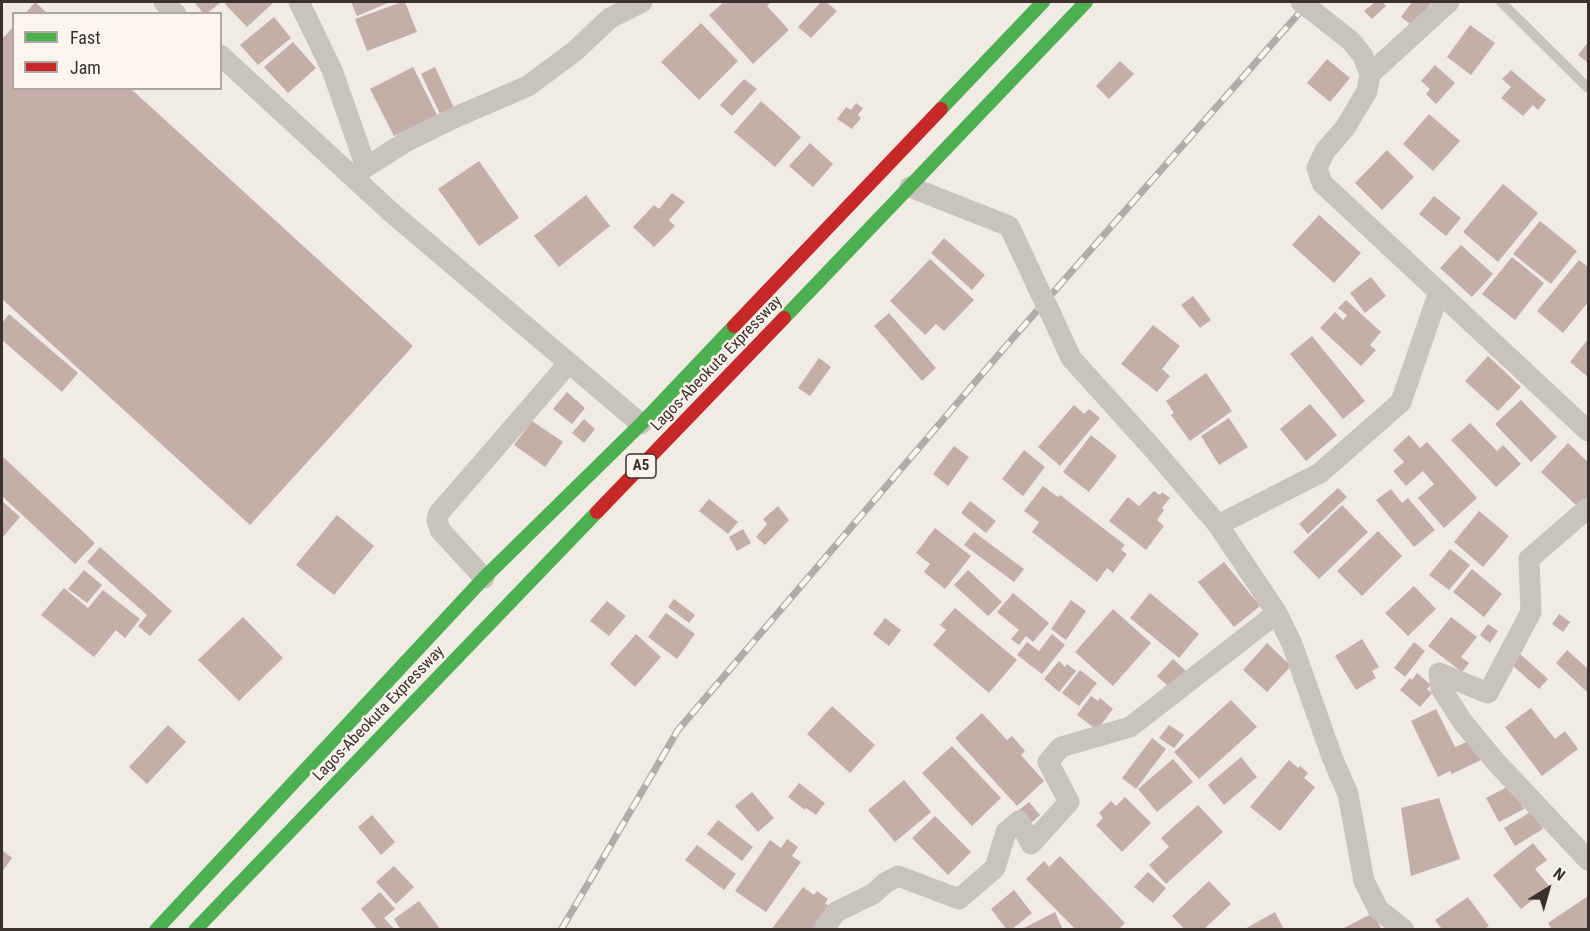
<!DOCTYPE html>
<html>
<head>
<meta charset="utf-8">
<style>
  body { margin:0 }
  #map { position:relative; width:1590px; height:931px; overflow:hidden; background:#f0ebe5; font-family:"Roboto Condensed",sans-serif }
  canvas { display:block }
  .frame { position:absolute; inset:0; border:3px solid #3b302b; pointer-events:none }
  .legend { position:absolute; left:12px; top:12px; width:210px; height:78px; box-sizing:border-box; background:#fbf5ee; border:2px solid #aea6a0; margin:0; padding:8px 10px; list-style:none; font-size:18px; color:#3b302b }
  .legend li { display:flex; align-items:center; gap:12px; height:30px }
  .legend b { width:30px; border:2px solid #aea6a0 }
  .north { position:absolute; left:1518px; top:859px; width:60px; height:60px; -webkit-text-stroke:4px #fbf5ee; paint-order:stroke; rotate:37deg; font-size:16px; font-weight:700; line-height:24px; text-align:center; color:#3b302b }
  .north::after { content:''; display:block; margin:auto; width:21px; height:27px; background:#3b302b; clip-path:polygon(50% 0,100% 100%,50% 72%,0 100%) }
</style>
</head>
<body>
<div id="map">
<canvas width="1590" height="931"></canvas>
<div class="frame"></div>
<ul class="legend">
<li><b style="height:8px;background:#4caf50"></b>Fast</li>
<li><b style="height:8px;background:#c62828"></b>Jam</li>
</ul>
<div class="north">N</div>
</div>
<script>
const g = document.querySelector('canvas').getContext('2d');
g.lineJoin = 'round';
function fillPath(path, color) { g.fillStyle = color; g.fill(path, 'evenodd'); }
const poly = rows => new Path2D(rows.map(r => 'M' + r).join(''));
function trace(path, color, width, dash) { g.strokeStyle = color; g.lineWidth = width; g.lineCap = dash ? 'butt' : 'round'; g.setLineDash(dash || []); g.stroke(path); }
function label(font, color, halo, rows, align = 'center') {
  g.font = font + ' "Roboto Condensed",sans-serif'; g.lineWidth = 4.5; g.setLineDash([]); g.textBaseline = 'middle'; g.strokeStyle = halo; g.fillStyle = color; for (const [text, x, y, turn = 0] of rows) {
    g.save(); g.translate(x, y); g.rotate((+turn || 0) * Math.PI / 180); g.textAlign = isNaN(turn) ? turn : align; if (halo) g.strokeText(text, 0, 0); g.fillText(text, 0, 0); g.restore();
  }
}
fillPath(poly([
  [35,2,48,14,25,14],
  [194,2,221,2,206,14,204,14],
  [228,2,274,2,247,27,225,4],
  [351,2,390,2,357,16],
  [402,2,405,2,417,32,367,51,355,19],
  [724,2,768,2,770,3,767,6,789,30,753,64,709,15],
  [821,2,826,2,837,11,811,38,798,27],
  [1375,2,1382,2,1386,6,1372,19,1364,11],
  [1412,2,1432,2,1413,26,1401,17],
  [274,17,291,38,258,65,240,45],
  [701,23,738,61,699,100,661,62],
  [1470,25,1495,43,1471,75,1447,57],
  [14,26,14,88,130,88,413,346,250,525,2,299,2,39],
  [293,42,316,68,288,93,264,67],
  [1588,42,1588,63,1578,55],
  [1327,59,1350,78,1330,102,1307,83],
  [1120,61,1134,74,1109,99,1096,86],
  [1435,65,1455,83,1436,104,1426,94,1430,89,1421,81],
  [413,67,437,115,394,136,370,89],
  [435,67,454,108,440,114,421,74],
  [1511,70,1546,100,1538,110,1533,105,1523,116,1501,98,1511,87,1502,79],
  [744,79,757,89,732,116,720,105],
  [761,101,801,137,775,167,734,132],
  [856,103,863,108,858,115,861,118,852,129,837,119,846,107,851,110],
  [1429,114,1460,141,1433,171,1403,144],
  [810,143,833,164,813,187,789,166],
  [1387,150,1414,177,1382,210,1355,183],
  [479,161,519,218,479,246,438,189],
  [1503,184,1538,213,1498,262,1463,232],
  [672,193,685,202,669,220,675,226,654,247,633,227,654,205,659,209],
  [586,195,610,226,559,267,534,236],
  [1434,196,1461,218,1446,236,1419,214],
  [1319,215,1361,253,1334,283,1292,245],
  [1540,221,1577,251,1551,284,1513,254],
  [944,238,985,275,972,290,931,253],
  [1461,245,1493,274,1472,297,1440,268],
  [1512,257,1544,283,1515,320,1482,294],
  [930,259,974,300,944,331,936,324,925,335,890,301],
  [1579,260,1588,267,1588,302,1563,333,1537,311],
  [1371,277,1386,296,1365,313,1350,293],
  [1193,296,1211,320,1200,328,1181,305],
  [1346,300,1381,332,1370,345,1376,350,1361,366,1320,328,1335,312,1343,320,1347,315,1338,308],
  [889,313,936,368,922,381,874,326],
  [9,314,78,373,62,392,2,340,2,323],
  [1153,325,1180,346,1162,369,1170,376,1157,392,1121,364],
  [1312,336,1365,401,1343,419,1290,354],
  [1588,339,1588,377,1570,362],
  [1488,356,1521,387,1498,411,1465,381],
  [819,358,831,367,810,396,798,388],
  [1206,373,1232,411,1190,441,1171,415,1174,413,1166,401],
  [567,392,585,408,572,424,553,409],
  [1521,400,1557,437,1531,462,1495,424],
  [1310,404,1337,435,1306,461,1280,429],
  [1074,405,1084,414,1089,409,1100,418,1060,466,1038,447],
  [1229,418,1248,447,1219,465,1201,436],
  [584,419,595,429,584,443,572,433],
  [532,421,563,442,545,467,514,445],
  [1470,423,1497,451,1503,445,1521,464,1496,487,1451,440],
  [1091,435,1117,456,1089,492,1063,472],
  [1409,435,1420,448,1427,442,1477,498,1444,528,1418,498,1434,484,1423,471,1406,486,1393,471,1404,462,1393,450],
  [1568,443,1588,462,1588,496,1578,507,1541,472],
  [954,446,969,457,948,486,933,474],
  [1024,450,1045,467,1023,496,1002,479],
  [2,456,95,543,75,564,2,496],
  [1043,486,1058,497,1060,495,1125,545,1121,550,1127,554,1113,573,1107,568,1097,582,1032,532,1039,522,1024,511],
  [1338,488,1347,497,1308,534,1299,524],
  [1391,489,1402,503,1408,498,1435,530,1414,547,1376,500],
  [1154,491,1160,495,1162,492,1170,498,1162,508,1164,510,1157,520,1164,526,1146,550,1109,521,1128,497,1139,506],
  [709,499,738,522,728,534,699,511],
  [2,501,20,517,2,538],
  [970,501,996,521,986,533,961,513],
  [1342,505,1368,532,1319,579,1293,552],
  [778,506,789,520,765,545,756,537,767,524,763,519],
  [1479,511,1509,536,1483,567,1454,542],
  [337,515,374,546,334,595,296,565],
  [935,528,971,556,945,589,924,572,930,564,916,553],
  [743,529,751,543,737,551,729,537],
  [1378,531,1402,556,1362,596,1337,571],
  [974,532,1024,569,1014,582,964,545],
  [100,547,172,611,150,636,138,626,147,615,87,562],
  [1450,549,1470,565,1449,590,1429,575],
  [1224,562,1260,606,1234,627,1198,582],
  [1472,569,1502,594,1484,617,1453,592],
  [84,570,102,585,87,603,68,589],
  [968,570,1002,602,988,616,954,585],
  [1414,586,1436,609,1408,636,1385,613],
  [64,588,88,608,103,590,140,619,125,638,116,630,94,657,41,615],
  [1013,593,1049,623,1033,642,1026,636,1019,645,1011,639,1019,630,997,612],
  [1150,593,1199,634,1179,658,1130,618],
  [674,599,695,615,689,623,668,607],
  [1071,600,1086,611,1066,640,1051,629],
  [607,601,626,616,609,636,590,621],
  [955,608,1017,660,989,693,933,645,946,630,940,625],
  [1113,609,1151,643,1113,686,1075,652],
  [666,613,695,634,677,659,648,637],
  [1559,614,1570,622,1563,632,1552,624],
  [243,617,283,658,239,701,198,660],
  [1451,617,1477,637,1461,657,1469,663,1462,672,1428,646],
  [885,618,901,630,889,646,873,634],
  [1488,624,1498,631,1490,643,1480,635],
  [636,634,661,657,635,687,610,664],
  [1052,634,1065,645,1042,674,1017,655,1027,642,1039,651],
  [1362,639,1379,667,1372,671,1376,678,1356,690,1335,656],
  [1414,642,1425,651,1405,677,1394,668],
  [1267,643,1291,666,1267,692,1243,670],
  [1567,650,1588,669,1587,692,1556,663],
  [1520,654,1548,679,1539,689,1511,664],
  [1173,659,1186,671,1170,688,1157,676],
  [1059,661,1065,667,1067,664,1076,671,1059,692,1044,679],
  [1080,670,1097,683,1079,706,1062,693],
  [1417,673,1431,685,1427,689,1432,693,1420,707,1400,690,1410,678,1412,680],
  [1091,696,1098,701,1100,698,1113,709,1097,730,1077,715],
  [1231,700,1257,727,1199,779,1174,752],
  [832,706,875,745,850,773,807,734],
  [1531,708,1555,739,1565,731,1578,749,1542,776,1505,727],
  [1436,709,1455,747,1471,740,1481,760,1452,774,1450,771,1438,777,1411,721],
  [982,713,1007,740,1012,736,1025,751,1021,755,1044,781,1017,806,955,738],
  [168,725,186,742,147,784,129,767],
  [1169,725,1184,735,1174,748,1159,738],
  [1152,738,1166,749,1136,789,1122,778],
  [952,746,1001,798,972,826,922,773],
  [1241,757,1257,777,1224,805,1208,785],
  [1173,759,1193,782,1157,812,1138,789],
  [1289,760,1298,768,1300,766,1308,773,1304,778,1315,787,1280,831,1250,807],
  [904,780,931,812,895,842,868,810],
  [799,783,825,803,816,815,806,808,805,810,788,797],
  [1511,785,1524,809,1499,822,1486,798],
  [752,792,774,818,758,832,735,806],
  [1125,797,1151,823,1122,852,1096,825,1103,818,1099,813,1111,801,1116,806],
  [1439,798,1460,859,1411,876,1401,808],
  [1029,802,1040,815,1026,827,1015,813],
  [1198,805,1223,832,1166,884,1149,865,1169,847,1161,838],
  [1532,811,1543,829,1515,846,1504,828],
  [372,815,395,842,381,855,358,827],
  [935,816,971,852,948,875,912,838],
  [718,820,753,847,742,861,707,834],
  [787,839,798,847,792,856,801,862,766,912,735,891,770,840,781,848],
  [1533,843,1547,860,1535,869,1550,887,1521,909,1493,875],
  [697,845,736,874,724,890,685,860],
  [2,850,12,858,2,872],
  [1060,856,1125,923,1118,930,1076,930,1026,879,1044,861,1049,867],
  [394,866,414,887,396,904,376,882],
  [1148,872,1166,888,1153,903,1134,887],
  [1209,881,1231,904,1203,930,1185,930,1172,916],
  [803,887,814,895,817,891,828,899,825,903,832,909,817,930,771,930],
  [1014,890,1032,913,1011,930,1007,930,991,909],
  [380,892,395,909,384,918,395,930,378,930,361,909],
  [1588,896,1588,930,1552,930,1548,923],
  [1468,897,1489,926,1483,930,1438,930,1441,928,1435,920],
  [419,901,441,930,401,930,394,919],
  [1055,912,1063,930,1020,930],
  [1275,912,1284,930,1243,930],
  [1373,913,1382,930,1340,930]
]), '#c3afa7');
trace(poly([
  [1501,2,1588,88]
]), '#c9c3be', 10);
trace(poly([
  [164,2,176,14],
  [299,2,332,70,366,167],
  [1309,8,1351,41,1363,56,1370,74,1367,91,1345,128,1325,151,1317,168,1322,183,1588,431],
  [220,55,392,213,641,424],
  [1370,74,1449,2],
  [352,176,407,141,456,117,528,86,575,51,610,18,642,2],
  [910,187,1009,226,1041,294],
  [1050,312,1071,358,1155,451,1218,525,1277,613,1292,644,1332,757,1348,794,1364,881,1378,909,1404,930],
  [1588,508,1529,559,1531,612,1488,693,1439,673,1441,688,1462,721,1495,761,1588,860],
  [1218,525,1320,473,1401,402,1439,292],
  [484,578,440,530,437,520,439,513,568,364],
  [823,930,836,912,873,894,885,883,898,876,959,899,995,868,1006,832,1019,821,1031,844,1069,802,1048,762,1061,747,1130,727,1277,613]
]), '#c9c3be', 21);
trace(poly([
  [941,109,1043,2],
  [784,318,1086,2],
  [156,930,484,578,641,424,734,326],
  [195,930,597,512]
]), '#4caf50', 14);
trace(poly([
  [734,326,941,109],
  [597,512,784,318]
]), '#c62828', 14);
const rail = poly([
  [561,930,678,730,1006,346,1309,2]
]);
trace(rail, '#b1aca8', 7);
trace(rail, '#fbf5ee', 4.5, [14]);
trace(poly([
  [1301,2,1309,8],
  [1041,294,1050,312]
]), '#c9c3be', 21);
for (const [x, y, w] of [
  [641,466,30]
]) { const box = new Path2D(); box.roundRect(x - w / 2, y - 12, w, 24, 4.5); g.fillStyle = '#fbf5ee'; g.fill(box); trace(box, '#3b302b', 1.5); }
label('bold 15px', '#3b302b', null, [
  ["A5",641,466]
]);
label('16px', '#3b302b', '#fbf5ee', [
  ["Lagos-Abeokuta Expressway",717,364,-46],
  ["Lagos-Abeokuta Expressway",379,714,-46]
]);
</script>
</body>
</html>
